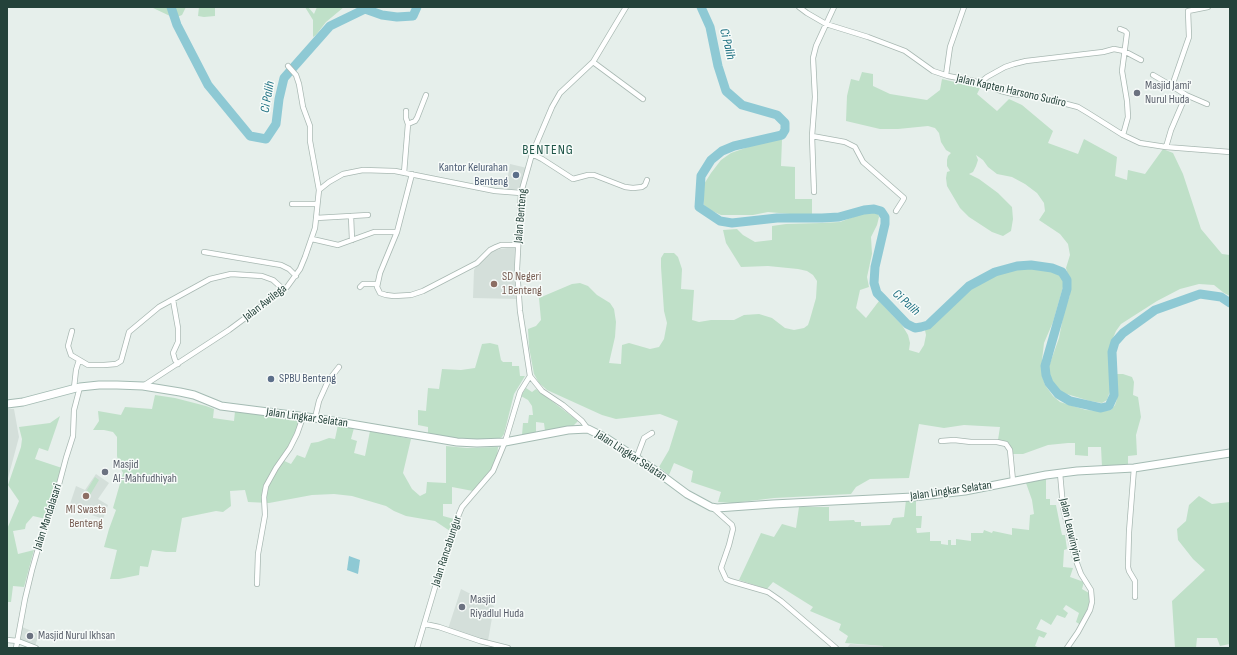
<!DOCTYPE html>
<html>
<head>
<meta charset="utf-8">
<style>
  body { margin:0 }
  #map { position:relative; width:1237px; height:655px; overflow:hidden; background:#e6efeb; font-family:"Sofia Sans Condensed",sans-serif }
  canvas { display:block }
  .frame { position:absolute; inset:0; border:8px solid #24423a; pointer-events:none }
</style>
</head>
<body>
<div id="map">
<canvas width="1237" height="655"></canvas>
<div class="frame"></div>
</div>
<script>
const g = document.querySelector('canvas').getContext('2d');
g.lineJoin = 'round';
function fillPath(path, color) { g.fillStyle = color; g.fill(path, 'evenodd'); }
const poly = rows => new Path2D(rows.map(r => 'M' + r).join(''));
function trace(path, color, width, dash) { g.strokeStyle = color; g.lineWidth = width; g.lineCap = dash ? 'butt' : 'round'; g.setLineDash(dash || []); g.stroke(path); }
function label(font, color, halo, rows, align = 'center') {
  g.font = font + ' "Sofia Sans Condensed",sans-serif'; g.lineWidth = 3; g.setLineDash([]); g.textBaseline = 'middle'; g.strokeStyle = halo; g.fillStyle = color; for (const [text, x, y, turn = 0] of rows) {
    g.save(); g.translate(x, y); g.rotate((+turn || 0) * Math.PI / 180); g.textAlign = isNaN(turn) ? turn : align; if (halo) g.strokeText(text, 0, 0); g.fillText(text, 0, 0); g.restore();
  }
}
fillPath(poly([
  [510,164,527,168,520,189,507,190,508,182,507,182],
  [515,247,514,268,517,299,473,298,474,270,477,265,482,261,488,253,500,249],
  [7,409,14,409,19,437,7,482],
  [96,474,109,483,98,499,108,505,103,519,89,514,70,504,76,486,85,490],
  [461,589,494,606,488,641,448,629],
  [22,627,39,634,35,646,20,639],
  [850,644,883,646,883,648,847,648]
]), '#d4dfda');
fillPath(poly([
  [151,7,186,7,182,15,177,17,170,16],
  [199,7,215,7,215,16,204,17,198,16],
  [305,7,308,7,314,14,317,7,344,7,326,22,316,35,313,37,313,20],
  [862,72,873,74,873,86,890,94,927,100,940,90,942,79,980,88,977,94,997,111,1009,99,1022,105,1053,131,1048,143,1078,154,1084,139,1117,157,1115,176,1127,180,1128,170,1145,174,1163,149,1173,153,1183,174,1201,229,1222,254,1230,255,1230,296,1224,293,1214,285,1199,284,1180,289,1157,301,1121,324,1116,331,1110,345,1109,354,1110,391,1107,400,1102,403,1090,401,1060,392,1052,383,1048,369,1059,338,1064,312,1070,295,1070,283,1066,268,1070,255,1068,244,1060,234,1039,220,1045,211,1044,203,1037,193,1025,184,1012,177,997,174,988,167,983,160,976,155,978,160,976,166,973,172,969,174,979,179,998,193,1012,207,1013,219,1011,231,1003,236,992,232,969,217,960,208,947,186,946,178,947,172,950,171,947,166,947,160,948,156,951,153,946,150,941,142,939,133,935,128,928,126,898,129,880,129,846,121,847,96,851,79,859,81],
  [782,139,781,166,795,167,795,199,812,199,812,216,768,212,753,215,721,215,710,210,704,205,703,197,704,184,711,173,721,160,731,153,751,146],
  [871,212,878,214,879,217,877,225,871,237,872,254,867,277,869,287,860,290,856,308,866,318,879,301,902,325,908,335,910,343,909,350,919,353,924,345,926,335,925,330,937,322,970,288,985,280,998,274,1024,268,1051,271,1060,275,1063,281,1063,287,1053,322,1044,343,1042,360,1042,375,1045,385,1053,396,1060,402,1086,410,1101,411,1111,410,1115,405,1117,399,1116,374,1123,374,1132,377,1134,382,1133,395,1138,397,1141,417,1136,435,1137,455,1128,456,1128,465,1102,467,1101,447,1088,447,1088,456,1075,455,1075,443,1068,443,1048,445,1023,454,1012,454,1009,443,998,440,1000,427,964,425,944,428,919,424,909,478,870,479,856,487,851,494,774,498,733,503,718,502,721,492,691,482,693,471,674,463,669,475,659,467,669,450,678,421,660,414,616,419,602,415,547,390,539,383,534,374,529,347,528,329,536,326,541,320,539,298,572,284,580,283,588,286,597,295,610,303,614,309,616,322,615,337,609,363,621,364,622,345,629,343,650,349,659,347,664,339,667,323,664,311,661,267,661,258,664,253,674,253,678,257,682,269,681,289,694,290,692,320,699,322,711,320,734,320,744,315,759,314,772,318,785,328,794,330,804,328,808,325,810,319,816,298,817,281,813,275,807,271,798,269,768,266,741,267,726,243,723,230,737,229,743,235,755,242,772,240,772,226,786,224,821,223,840,222,864,213],
  [490,343,498,345,501,360,503,362,512,362,512,366,519,366,520,376,525,376,514,394,504,434,502,437,498,439,465,440,428,435,428,427,418,425,418,410,426,411,428,388,439,389,442,369,461,370,475,368,482,344],
  [526,388,532,392,536,389,578,421,573,426,545,431,544,423,536,422,536,434,522,435,523,423,528,423,529,415,533,415,532,406,528,400,521,396],
  [155,395,175,398,206,406,214,409,213,418,234,421,235,411,301,419,288,448,280,459,291,464,297,455,305,458,311,443,318,442,329,438,335,439,338,425,354,428,351,439,357,441,354,453,365,456,370,431,411,439,403,473,412,489,420,496,426,493,427,482,446,483,446,446,467,448,498,447,497,457,491,471,473,491,452,487,452,504,443,504,443,516,454,519,450,531,435,521,406,516,394,511,386,506,352,496,334,494,312,495,269,503,248,502,245,490,230,491,231,506,223,512,216,511,182,518,176,552,166,552,152,550,148,567,140,566,139,575,119,579,110,579,117,550,104,547,109,529,116,510,113,508,123,473,119,465,117,456,117,437,113,432,104,430,93,430,99,421,98,411,121,415,125,407,152,409],
  [60,416,48,451,39,448,35,459,62,468,46,519,33,516,26,524,25,529,13,531,18,554,34,550,24,587,13,586,11,602,7,602,7,529,19,501,8,485,21,447,22,439,19,427,50,423],
  [95,477,99,480,87,500,82,498],
  [1046,479,1046,499,1050,499,1050,505,1056,505,1062,535,1065,535,1067,549,1064,550,1063,567,1073,568,1070,577,1084,582,1082,589,1089,593,1090,602,1081,625,1076,622,1079,613,1066,605,1063,609,1068,613,1065,618,1057,615,1051,625,1041,619,1036,629,1047,633,1044,638,1039,636,1035,646,1040,648,883,648,883,646,845,643,848,636,839,630,841,624,810,611,813,607,773,582,767,589,739,580,761,533,774,537,782,524,796,528,799,507,829,507,829,521,854,520,855,522,861,522,861,526,890,525,893,518,904,517,906,500,916,499,916,516,922,516,921,528,916,528,917,533,930,532,930,541,941,541,941,544,948,545,948,540,951,540,951,545,956,545,956,539,971,541,971,533,983,533,984,530,992,533,993,531,1012,535,1012,528,1029,530,1030,515,1034,514,1032,500,1026,483],
  [1199,496,1212,504,1230,502,1230,644,1220,646,1217,638,1197,638,1196,648,1175,648,1172,601,1205,570,1193,559,1178,540,1177,529,1186,521,1189,505]
]), '#bfe0c8');
fillPath(poly([
  [349,556,360,560,358,574,347,570]
]), '#8ec9d4');
trace(poly([
  [171,7,177,25,208,85,250,136,266,139,276,124,279,99,284,78,330,26,365,9,382,15,397,17,413,16,417,7],
  [701,7,710,27,718,66,726,91,742,105,777,115,785,123,785,130,782,135,734,146,722,151,711,160,701,176,699,207,720,221,732,223,777,218,822,218,839,217,864,210,874,209,881,211,885,217,885,224,875,267,874,283,877,293,882,298,907,324,915,328,921,327,928,325,969,286,995,272,1017,266,1031,265,1052,268,1062,272,1067,280,1067,289,1045,366,1046,375,1049,383,1058,394,1070,401,1101,408,1109,406,1114,395,1112,352,1115,342,1123,333,1155,310,1200,294,1221,297,1230,303]
]), '#8ec9d4', 9);
const street = poly([
  [799,7,807,13,826,24,868,37,905,51,933,71,948,76,974,81,1001,91,1013,94,1036,96,1078,107,1088,113,1123,135,1140,143,1166,147,1230,152],
  [834,7,816,46,813,58,815,97,812,136,845,142,855,147,863,162,904,198,903,200,896,211],
  [1120,29,1125,31,1127,33,1122,71,1127,101,1128,117,1123,135],
  [593,62,643,99],
  [288,66,296,75,299,84,303,107,310,126,310,141,319,190],
  [946,75,950,47,964,7],
  [1153,75,1172,86],
  [980,83,987,77,1005,67,1014,64,1026,61,1103,52,1114,49,1124,51,1141,60],
  [1186,95,1207,104],
  [406,111,406,118,408,124],
  [812,136,814,192],
  [1166,147,1171,130,1186,95,1172,86,1189,37,1188,11,1208,7],
  [532,154,542,159,573,179,588,175,594,175,625,187,633,188,642,187,645,185,647,180],
  [404,173,408,124,415,121,417,118,426,95],
  [292,204,317,204],
  [351,216,368,215],
  [316,218,351,216,352,240],
  [397,232,380,273,377,287,380,293,386,295,394,296,411,295,423,291,477,263,490,250,496,247,501,245,518,245],
  [312,239,338,245,374,232,397,232,412,174],
  [204,252,281,265,289,269,296,276],
  [360,287,363,284,377,284],
  [173,300,178,328,178,342,173,353,175,360,178,364],
  [72,331,68,346,71,355,88,365,104,365,116,364,121,361,129,332,159,307,210,279,231,274,262,276,273,280,284,290],
  [143,386,229,330,287,287,300,269,305,257,315,228,319,190,329,182,343,174,363,170,395,171,495,191,521,193],
  [74,388,76,370,79,360],
  [315,418,319,401,324,390,328,381,339,367],
  [588,429,582,421,563,405,542,391,530,376,520,311,517,269,521,193,532,154,552,107,560,93,593,62,626,7],
  [941,441,954,440,971,442,997,442,1006,444,1010,450,1013,481],
  [636,459,644,438,652,433],
  [1134,468,1129,532,1128,567,1129,571,1135,581,1135,597],
  [1060,473,1063,507,1075,558,1081,574,1091,590,1092,602,1090,610,1078,632,1067,648],
  [713,508,732,525,733,529,729,545,721,568,726,579,730,581,768,592,781,601,836,648],
  [257,584,258,554,265,515,264,497,266,486,276,468,290,448,297,434,303,417],
  [425,624,439,627,480,641,508,648],
  [7,640,18,641,36,648],
  [16,648,25,599,32,570,41,538,53,507,66,458,73,436,74,410,80,387],
  [417,648,444,557,459,514,462,507,493,471,505,442,520,392,530,376]
]);
const secondary = poly([
  [7,404,23,402,80,387,99,385,117,385,143,386,180,392,194,395,221,406,315,418,457,442,477,443,505,442,568,430,588,429,606,438,656,471,687,494,711,507,717,508,773,504,913,497,965,491,1046,475,1077,471,1134,468,1230,453]
]);
trace(street, '#a8b8b2', 6);
trace(secondary, '#a4bbb3', 9);
trace(street, '#fff', 4.5);
trace(secondary, '#fff', 7);
for (const [x, y, r, color] of [
  [1137,93,4,"#6b7280"],
  [516,175,4,"#5c6f8a"],
  [494,284,4,"#8d6e63"],
  [271,379,4,"#5c6f8a"],
  [105,472,4,"#6b7280"],
  [86,496,4,"#8d6e63"],
  [462,607,4,"#6b7280"],
  [30,636,4,"#6b7280"]
]) { const dot = new Path2D(); dot.arc(x, y, r, 0, 2 * Math.PI); g.fillStyle = color; g.fill(dot); trace(dot, '#f7fbf9', 1.5); }
label('12px', '#5b616d', '#f7fbf9', [
  ["Masjid Jami'",1145,86],
  ["Nurul Huda",1145,100],
  ["Masjid",113,465],
  ["Al-Mahfudhiyah",113,479],
  ["Masjid",470,600],
  ["Riyadlul Huda",470,614],
  ["Masjid Nurul Ikhsan",38,636]
], 'left');
label('12px', '#24423a', '#f7fbf9', [
  ["Jalan Kapten Harsono Sudiro",1011,91,13],
  ["Jalan Benteng",521,216,-85],
  ["Jalan Awilega",265,303,-38],
  ["Jalan Lingkar Selatan",307,418,8],
  ["Jalan Lingkar Selatan",631,456,33],
  ["Jalan Lingkar Selatan",951,491,-8],
  ["Jalan Mandalasari",48,517,-72],
  ["Jalan Leuwinyiru",1070,530,77],
  ["Jalan Rancabungur",447,551,-72]
]);
label('12px', '#4e5e75', '#f7fbf9', [
  ["Kantor Kelurahan",508,168],
  ["Benteng",508,182],
  ["SPBU Benteng",279,379,"left"]
], 'right');
label('12px', '#785e54', '#f7fbf9', [
  ["SD Negeri",502,277],
  ["1 Benteng",502,291],
  ["MI Swasta",86,510,"center"],
  ["Benteng",86,524,"center"]
], 'left');
label('italic 13px', '#1c6f80', '#f7fbf9', [
  ["Ci Palih",727,44,76],
  ["Ci Palih",268,97,-80],
  ["Ci Palih",906,303,42]
]);
g.letterSpacing = '1px';
label('14px', '#1f5548', '#f7fbf9', [
  ["BENTENG",548,150]
]);
g.letterSpacing = '0px';
</script>
</body>
</html>
